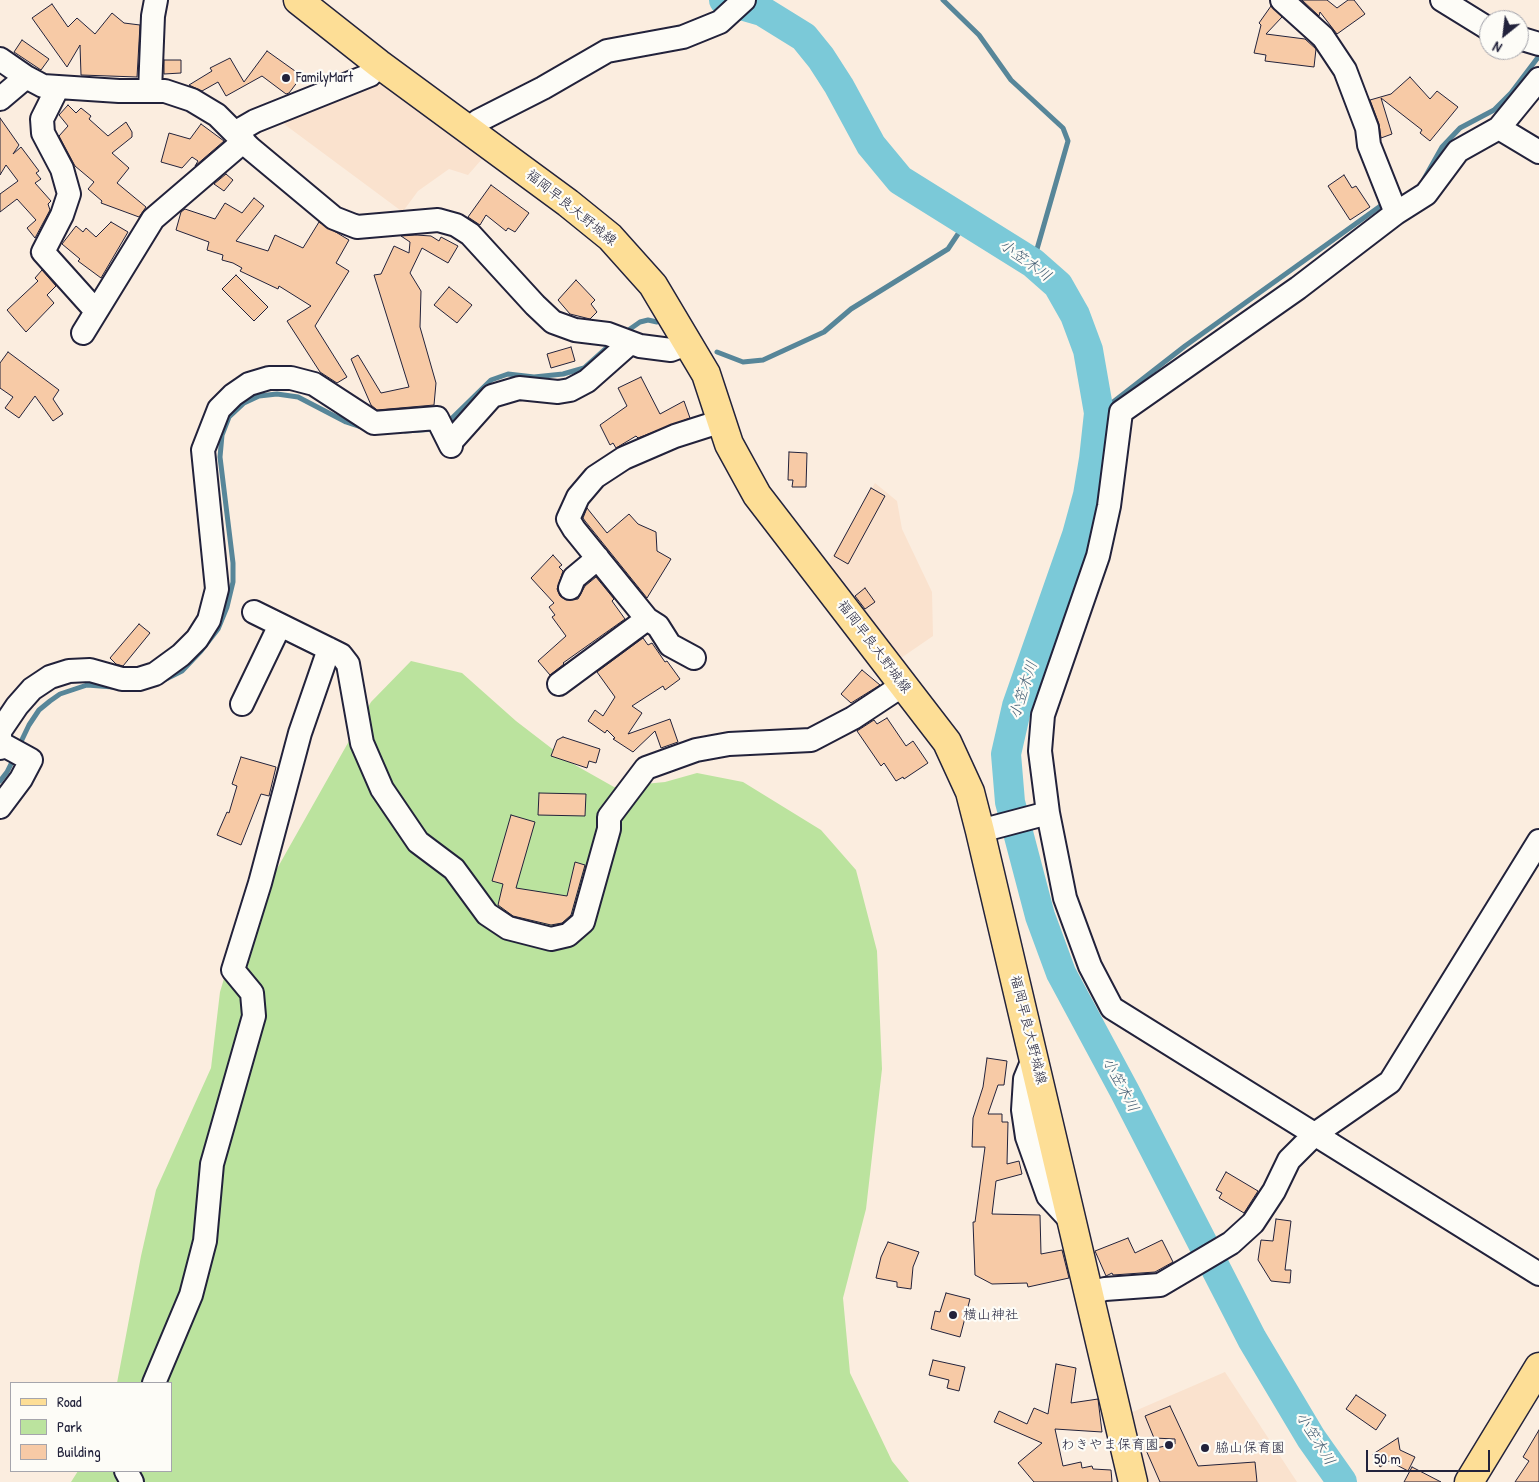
<!DOCTYPE html>
<html>
<head>
<meta charset="utf-8">
<style>
  body { margin:0 }
  #map { position:relative; width:1539px; height:1482px; overflow:hidden; background:#fbeddf; font-family:"Patrick Hand",sans-serif }
  canvas { display:block }
  .legend { position:absolute; left:10px; top:1382px; width:162px; height:90px; box-sizing:border-box; background:#fdfcf7; border:1px solid #a5a5ac; margin:0; padding:6px 9px; list-style:none; font-size:15px; color:#22223b }
  .legend li { display:flex; align-items:center; gap:10px; height:25px }
  .legend b { width:25px; border:1px solid #a5a5ac }
  .north { position:absolute; left:1479px; top:10px; width:50px; height:50px; box-sizing:border-box; background:#fdfcf7; border:1px solid #a5a5ac; border-radius:50%; rotate:209deg; font-size:14px; font-weight:700; line-height:20px; text-align:center; color:#22223b }
  .north::after { content:''; display:block; margin:auto; width:18px; height:22px; background:#22223b; clip-path:polygon(50% 0,100% 100%,50% 72%,0 100%) }
  .scale { position:absolute; left:1366px; top:1450px; width:124px; height:22px; box-sizing:border-box; border:2px solid #22223b; border-top:0; padding-left:6px; font-size:15px; line-height:18px; white-space:nowrap; color:#22223b; -webkit-text-stroke:4px #fdfcf7; paint-order:stroke }
</style>
</head>
<body>
<div id="map">
<canvas width="1539" height="1482"></canvas>
<ul class="legend">
<li><b style="height:6px;background:#fdde96"></b>Road</li>
<li><b style="height:14px;background:#bbe39e"></b>Park</li>
<li><b style="height:14px;background:#f7caa6"></b>Building</li>
</ul>
<div class="north">N</div>
<div class="scale">50 m</div>
</div>
<script>
const g = document.querySelector('canvas').getContext('2d');
g.lineJoin = 'round';
function fillPath(path, color) { g.fillStyle = color; g.fill(path, 'evenodd'); }
const poly = rows => new Path2D(rows.map(r => 'M' + r).join(''));
function trace(path, color, width, dash) { g.strokeStyle = color; g.lineWidth = width; g.lineCap = dash ? 'butt' : 'round'; g.setLineDash(dash || []); g.stroke(path); }
function label(font, color, halo, rows, align = 'center') {
  g.font = font + ' "Patrick Hand","Klee One",sans-serif'; g.lineWidth = 4.5; g.setLineDash([]); g.textBaseline = 'middle'; g.strokeStyle = halo; g.fillStyle = color; for (const [text, x, y, turn = 0] of rows) {
    g.save(); g.translate(x, y); g.rotate((+turn || 0) * Math.PI / 180); g.textAlign = isNaN(turn) ? turn : align; if (halo) g.strokeText(text, 0, 0); g.fillText(text, 0, 0); g.restore();
  }
}
fillPath(poly([
  [380,82,482,159,468,175,449,169,418,191,404,210,400,210,284,124,287,120],
  [875,483,897,501,902,529,932,592,933,636,901,658,829,562],
  [1225,1372,1297,1482,1143,1482,1128,1414]
]), '#fae2ce');
fillPath(poly([
  [411,661,462,673,516,721,568,761,614,787,665,782,697,773,743,782,821,830,856,870,877,951,882,1069,866,1209,843,1298,850,1373,892,1461,909,1482,71,1482,78,1471,171,1471,171,1383,117,1383,141,1256,156,1190,211,1068,220,992,234,945,371,702]
]), '#bbe39e');
trace(poly([
  [943,0,979,35,1011,80,1063,128,1068,141,1033,263],
  [1424,179,1442,147,1460,128,1494,110,1511,93,1539,56],
  [630,329,640,322,648,320,657,322],
  [717,352,743,362,763,360,824,332,851,309,948,249,966,222],
  [1099,413,1185,346,1386,202],
  [446,424,491,380,508,374,534,377,563,374,584,368,613,342],
  [405,431,436,429],
  [162,681,182,671,201,651,218,629,227,607,233,582,233,563,220,457,222,435,229,417,244,403,259,396,277,394,298,397,346,422,364,428],
  [18,748,29,725,39,710,50,701,60,694,87,685,113,687],
  [0,781,7,772,14,758]
]), '#578699', 5);
trace(poly([
  [724,0,762,11,804,37,821,58,839,86,871,145,900,180,1033,263,1058,285,1075,315,1088,350,1099,413,1094,459,1088,495,1077,535,1017,706,1006,754,1010,802,1040,916,1061,973,1125,1092,1252,1339,1311,1438,1342,1482]
]), '#7bc9d8', 30);
const building = poly([
  [1302,0,1327,0,1337,8,1348,0,1354,0,1365,14,1337,34,1320,12,1319,16,1302,0],
  [52,4,68,27,77,18,95,34,112,13,124,23,140,25,137,77,81,75,80,45,67,67,32,18,52,4],
  [1271,6,1282,17,1266,34,1305,39,1316,49,1314,67,1265,61,1266,55,1254,53,1261,25,1259,23,1271,6],
  [22,40,49,59,41,70,14,52,22,40],
  [267,51,302,76,289,93,286,94,262,76,226,96,218,82,202,91,189,85,212,71,210,68,230,58,244,82,267,51],
  [164,60,181,60,181,73,164,74,164,60],
  [1410,77,1430,99,1437,91,1458,107,1430,141,1420,133,1422,130,1381,98,1392,134,1381,138,1379,124,1370,100,1391,94,1410,77],
  [68,105,76,113,81,108,91,116,89,119,108,136,126,122,132,132,132,137,112,153,129,168,117,183,146,207,139,217,101,203,102,201,88,189,94,182,75,166,59,136,68,126,59,115,68,105],
  [0,118,19,145,13,154,21,147,39,171,36,173,41,179,35,183,51,201,48,204,50,210,35,238,27,228,36,220,17,199,0,212,0,194,18,181,6,165,0,175,0,118],
  [201,124,224,141,195,166,198,161,192,157,182,168,161,162,169,133,190,139,201,124],
  [226,174,233,180,224,191,214,184,226,174],
  [1344,175,1352,188,1356,186,1370,207,1350,220,1328,186,1344,175],
  [491,185,529,213,515,232,508,228,506,231,486,215,480,225,468,217,491,185],
  [254,198,264,206,236,241,268,251,275,235,303,248,319,222,349,240,336,263,349,271,315,326,347,377,337,383,320,372,287,321,311,306,279,286,278,289,240,271,242,268,233,263,222,260,223,255,207,250,209,242,176,230,181,212,185,209,215,219,225,203,242,213,254,198],
  [111,222,128,232,101,278,78,261,80,259,62,244,76,226,83,232,86,228,96,237,111,222],
  [416,235,431,236,439,241,441,237,458,246,448,263,422,248,410,273,421,291,420,327,436,383,434,405,377,410,371,405,351,359,358,355,381,393,409,387,374,275,381,274,394,246,409,253,410,242,401,236,416,235],
  [42,270,56,286,47,295,54,303,26,332,7,310,38,281,35,278,42,270],
  [236,275,268,307,254,321,222,289,236,275],
  [576,280,595,300,591,304,597,312,590,319,570,314,558,300,576,280],
  [449,287,472,305,457,323,434,305,449,287],
  [571,347,575,361,551,368,547,354,571,347],
  [8,352,59,390,53,399,63,414,53,421,35,396,19,418,5,408,13,397,0,388,0,363,8,352],
  [641,377,660,414,684,401,690,418,638,438,636,436,616,448,613,443,610,445,600,425,627,406,618,388,641,377],
  [789,452,807,453,806,487,792,487,793,480,788,480,789,452],
  [871,488,885,496,848,564,834,556,871,488],
  [587,508,607,533,629,514,638,524,656,532,657,551,671,559,647,598,585,521,583,518,587,508],
  [553,555,562,565,559,567,563,571,557,589,560,596,566,600,578,599,585,586,596,577,614,599,612,601,625,619,563,663,564,664,550,675,538,661,566,636,552,617,555,615,549,607,554,603,531,578,553,555],
  [865,588,875,602,865,609,855,596,865,588],
  [139,624,150,633,123,666,116,664,110,658,139,624],
  [643,638,648,645,652,643,665,662,667,661,680,679,665,690,663,686,632,706,642,713,628,734,670,719,678,742,661,748,655,731,633,752,613,739,615,738,607,730,605,733,588,721,595,710,603,716,615,697,597,672,643,638],
  [862,670,880,685,851,703,841,694,862,670],
  [887,718,906,746,913,741,928,763,904,779,903,777,896,781,884,763,881,766,857,731,874,720,877,724,887,718],
  [563,737,600,749,596,763,589,761,587,768,551,756,557,740,563,737],
  [241,757,276,767,269,796,261,794,241,845,217,835,227,812,229,813,237,786,232,784,241,757],
  [539,793,586,794,585,816,538,815,539,793],
  [511,815,535,822,516,888,567,896,575,862,585,865,571,915,562,923,551,925,513,916,498,905,503,884,492,881,511,815],
  [987,1058,1007,1061,1004,1085,998,1085,988,1114,1002,1114,1002,1122,1008,1122,1007,1164,1019,1161,1022,1174,996,1181,992,1214,1040,1215,1041,1254,1062,1250,1069,1278,1028,1287,1027,1283,992,1284,975,1275,973,1222,975,1222,985,1147,972,1147,973,1118,983,1087,987,1058],
  [1226,1172,1258,1191,1244,1213,1219,1198,1222,1193,1216,1190,1226,1172],
  [1276,1219,1291,1221,1285,1270,1291,1270,1290,1283,1271,1281,1258,1260,1261,1240,1273,1241,1276,1219],
  [1128,1238,1135,1253,1162,1240,1173,1262,1155,1272,1113,1275,1112,1273,1106,1276,1095,1251,1128,1238],
  [888,1242,919,1252,913,1267,911,1289,897,1287,897,1282,876,1278,881,1257,888,1242],
  [946,1293,970,1299,960,1337,931,1329,935,1311,940,1312,946,1293],
  [933,1360,965,1367,959,1391,947,1388,949,1380,929,1375,933,1360],
  [1056,1364,1076,1368,1071,1403,1098,1399,1102,1432,1055,1429,1063,1466,1081,1462,1082,1468,1092,1466,1093,1469,1111,1470,1112,1482,1034,1482,1018,1463,1042,1443,994,1422,999,1411,1027,1424,1034,1408,1048,1414,1056,1364],
  [1356,1395,1386,1415,1376,1430,1346,1409,1356,1395],
  [1170,1406,1198,1466,1255,1462,1257,1482,1160,1482,1146,1450,1175,1444,1175,1439,1154,1438,1145,1416,1170,1406],
  [1539,1430,1539,1482,1515,1482,1529,1461,1523,1457,1539,1430],
  [1398,1438,1400,1450,1415,1457,1408,1471,1389,1461,1380,1467,1373,1454,1398,1438],
  [1412,1467,1441,1482,1404,1482,1412,1467]
]);
fillPath(building, '#f7caa6');
trace(building, '#22223b', 1);
const minor = poly([
  [1282,0,1323,37,1345,70,1367,128,1369,145,1396,213],
  [1442,0,1489,29],
  [1519,38,1539,44],
  [0,59,26,77,43,86,119,91,165,91,192,100,217,115,250,148,334,218,357,227,438,220,456,225,470,234,535,305,553,322,575,330,608,334,640,346,671,350,689,343],
  [58,87,42,119,43,133,62,169,69,194,62,215,43,252,96,311],
  [150,91,153,16,156,0],
  [0,99,26,77],
  [1499,128,1539,79],
  [471,131,478,121,543,88,607,51,683,37,720,22,744,0],
  [236,132,255,121,370,75,379,64],
  [1539,152,1499,128,1458,151,1426,194,1396,213,1298,288,1121,412,1109,506,1098,556,1043,715,1040,751,1048,813,1065,898,1090,966,1112,1008,1539,1274],
  [83,333,153,219,244,141],
  [450,443,492,396,519,388,558,392,570,390,587,381,630,343],
  [570,588,574,578,598,558],
  [254,612,329,649],
  [647,619,658,626,670,645,694,658],
  [559,684,647,619,574,529,568,519,578,497,595,477,624,458,675,436,722,421],
  [242,704,280,625],
  [0,748,0,731,17,706,32,689,50,677,69,671,90,670,122,679,139,679,155,674,181,655,197,639,209,620,217,589,203,450,219,409,233,395,249,384,269,378,291,378,314,384,374,423,437,418,451,446],
  [0,807,21,779,31,760,0,743],
  [980,831,1048,813],
  [1034,1057,1025,1079,1023,1110,1027,1137,1048,1196,1073,1223],
  [1090,1293,1105,1289,1160,1285,1231,1243,1253,1223,1274,1191,1289,1160,1315,1134,1390,1082,1539,841],
  [154,1383,191,1295,205,1241,212,1164,254,1016,252,993,233,970,260,883,300,733,329,649,341,655,348,664,362,743,382,789,418,842,454,869,487,914,508,928,551,939,568,935,583,922,609,829,609,817,646,768,696,750,729,744,811,740,853,718,903,685],
  [126,1471,132,1482]
]);
const major = poly([
  [298,0,379,64,568,203,610,237,653,285,706,374,729,444,757,495,947,742,970,792,980,831,1133,1482],
  [1469,1482,1539,1367]
]);
trace(minor, '#22223b', 26);
trace(major, '#22223b', 31);
trace(minor, '#fdfcf7', 22);
trace(major, '#fdde96', 28);
for (const [x, y, r, color] of [
  [286,78,5,"#22223b"],
  [953,1315,5,"#22223b"],
  [1169,1445,5,"#22223b"],
  [1205,1448,5,"#22223b"]
]) { const dot = new Path2D(); dot.arc(x, y, r, 0, 2 * Math.PI); g.fillStyle = color; g.fill(dot); trace(dot, '#fdfcf7', 2); }
label('14px', '#22223b', '#fdfcf7', [
  ["FamilyMart",296,78],
  ["横山神社",963,1315],
  ["わきやま保育園",1159,1445,"right"],
  ["脇山保育園",1215,1448]
], 'left');
label('14px', '#22223b', '#fdfcf7', [
  ["福岡早良大野城線",571,208,39],
  ["福岡早良大野城線",874,647,53],
  ["福岡早良大野城線",1028,1030,76]
]);
label('italic 15px', '#415c72', '#fdfcf7', [
  ["小笠木川",1025,261,36],
  ["小笠木川",1024,690,-72],
  ["小笠木川",1120,1085,62],
  ["小笠木川",1315,1439,58]
]);
</script>
</body>
</html>
